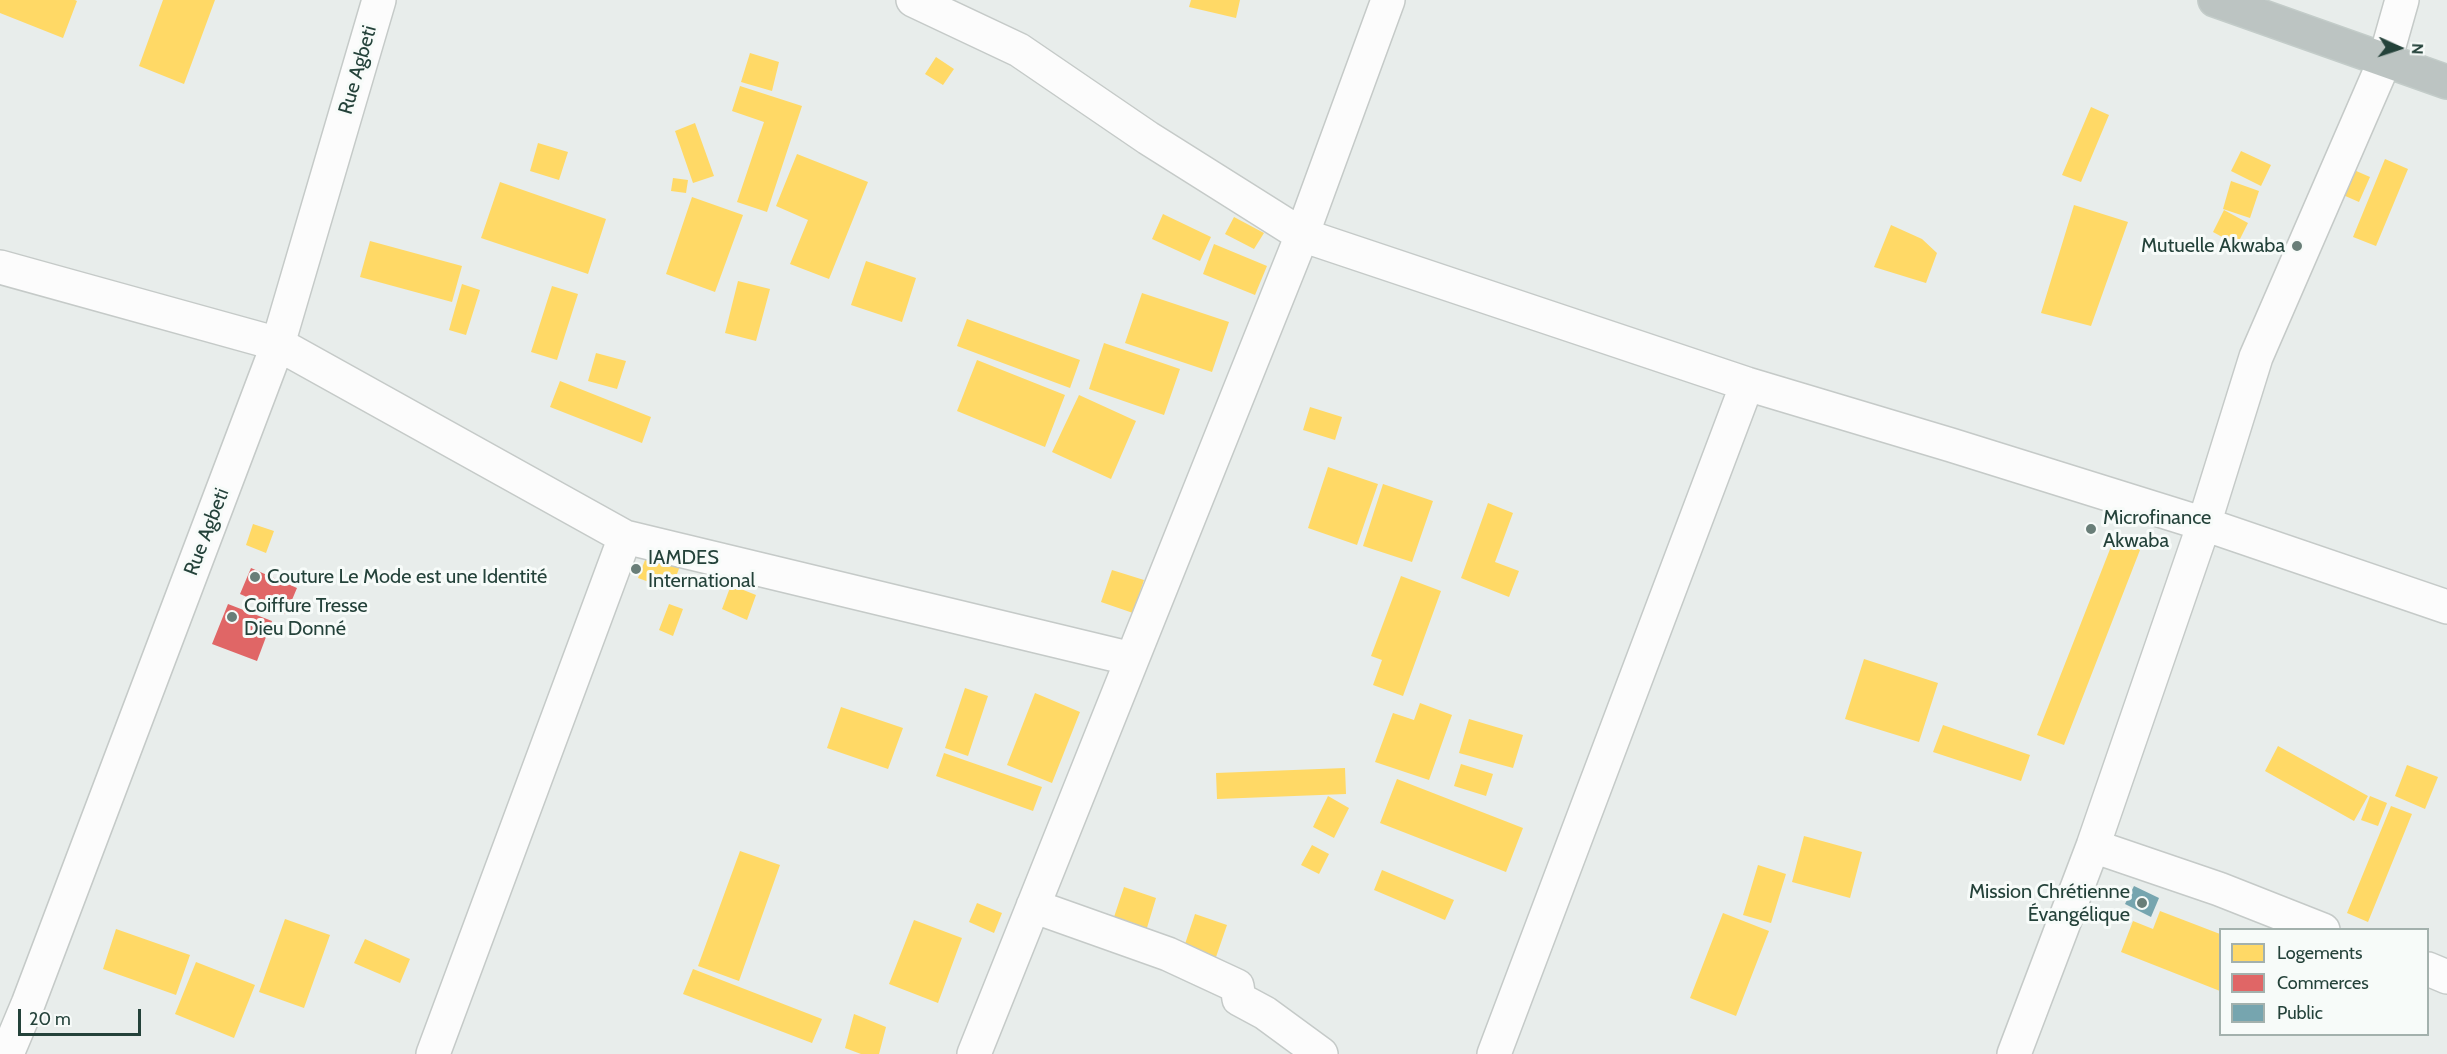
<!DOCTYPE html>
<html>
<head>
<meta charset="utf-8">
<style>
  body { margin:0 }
  #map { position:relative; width:2447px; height:1054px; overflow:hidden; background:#e8edeb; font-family:Cabin,sans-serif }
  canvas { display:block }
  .legend { position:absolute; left:2219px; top:928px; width:210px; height:108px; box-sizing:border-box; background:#f7fbf9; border:2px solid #a3b1ad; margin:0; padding:8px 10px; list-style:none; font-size:18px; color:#24423a }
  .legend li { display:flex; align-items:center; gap:12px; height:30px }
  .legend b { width:30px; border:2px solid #a3b1ad }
  .north { position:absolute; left:2369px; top:18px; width:60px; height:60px; -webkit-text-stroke:4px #f7fbf9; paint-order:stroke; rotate:93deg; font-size:16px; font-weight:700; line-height:24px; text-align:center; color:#24423a }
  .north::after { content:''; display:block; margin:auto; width:21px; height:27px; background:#24423a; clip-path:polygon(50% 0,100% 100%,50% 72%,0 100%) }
  .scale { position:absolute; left:18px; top:1009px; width:123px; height:27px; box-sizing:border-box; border:3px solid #24423a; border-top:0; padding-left:8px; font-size:18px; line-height:21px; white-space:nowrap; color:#24423a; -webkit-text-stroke:4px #f7fbf9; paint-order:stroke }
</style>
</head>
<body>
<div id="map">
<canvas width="2447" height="1054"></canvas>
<ul class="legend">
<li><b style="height:16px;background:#ffd966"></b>Logements</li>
<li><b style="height:16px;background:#e06666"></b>Commerces</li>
<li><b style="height:16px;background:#76a5af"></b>Public</li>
</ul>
<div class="north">N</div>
<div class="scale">20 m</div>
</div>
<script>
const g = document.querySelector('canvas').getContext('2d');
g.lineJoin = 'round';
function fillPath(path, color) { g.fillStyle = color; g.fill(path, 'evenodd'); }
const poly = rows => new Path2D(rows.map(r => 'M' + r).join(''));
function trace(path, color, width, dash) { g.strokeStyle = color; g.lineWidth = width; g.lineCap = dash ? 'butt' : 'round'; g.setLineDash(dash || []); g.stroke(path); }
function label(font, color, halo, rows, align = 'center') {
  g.font = font + ' Cabin,sans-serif'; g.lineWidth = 6; g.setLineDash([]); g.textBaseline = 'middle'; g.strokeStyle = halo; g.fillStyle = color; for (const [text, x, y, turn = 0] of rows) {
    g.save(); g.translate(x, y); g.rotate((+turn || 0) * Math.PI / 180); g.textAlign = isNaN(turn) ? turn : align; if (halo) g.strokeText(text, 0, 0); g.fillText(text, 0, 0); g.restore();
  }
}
fillPath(poly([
  [0,0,75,0,77,1,63,38,0,13],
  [163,0,215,0,184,84,139,66],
  [1191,0,1240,0,1236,18,1189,7],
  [750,53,779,62,772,91,741,82],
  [936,57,954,69,943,85,925,74],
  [740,86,802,106,767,212,737,202,764,122,732,111],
  [2091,107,2109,115,2081,182,2062,175],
  [695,123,714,176,693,183,675,131],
  [538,143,568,152,559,180,530,171],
  [2241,151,2271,165,2261,186,2231,171],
  [797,154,868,182,829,279,790,264,808,220,776,206],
  [2385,159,2408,169,2376,246,2353,237],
  [2354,170,2370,177,2359,202,2343,195],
  [673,178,688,180,686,193,671,191],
  [2231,181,2259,191,2250,218,2223,209],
  [500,182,606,219,588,274,481,238],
  [692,197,743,215,715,292,666,274],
  [2074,205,2128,222,2091,326,2041,313],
  [2224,210,2248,223,2237,245,2213,232],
  [1163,214,1211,237,1200,261,1152,239],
  [1234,217,1264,233,1254,249,1225,234],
  [1891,225,1922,239,1937,253,1926,283,1874,267],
  [370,241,462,266,452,302,360,277],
  [1214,244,1267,266,1255,295,1203,274],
  [866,261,916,278,902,322,851,305],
  [738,281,770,289,756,341,725,333],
  [462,284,480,290,466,335,449,330],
  [552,286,578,294,557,360,531,352],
  [1142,293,1229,322,1212,372,1125,343],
  [967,319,1080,360,1070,388,957,346],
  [1104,343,1180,369,1164,415,1089,389],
  [596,353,626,361,617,389,588,381],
  [977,360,1065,395,1045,447,957,411],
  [560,381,651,417,642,443,550,407],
  [1079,395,1136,421,1111,479,1052,452],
  [1310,407,1342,417,1335,440,1303,430],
  [1328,467,1378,484,1357,545,1308,528],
  [1383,484,1433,501,1412,562,1363,546],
  [1488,503,1513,513,1495,562,1519,571,1509,597,1461,578],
  [253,524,274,531,266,553,246,545],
  [2114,539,2140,550,2064,745,2037,735],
  [647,555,680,566,671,590,638,578],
  [1112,570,1144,580,1133,613,1101,602],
  [1401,576,1441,591,1403,696,1373,685,1382,660,1371,656],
  [731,585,756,595,747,620,722,609],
  [669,604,683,609,673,636,659,630],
  [1864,659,1938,683,1919,742,1845,719],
  [965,688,988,696,968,756,945,748],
  [1035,693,1080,712,1052,783,1007,765],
  [1420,703,1452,715,1429,780,1375,762,1393,713,1414,720],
  [841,707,903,728,888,769,827,748],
  [1469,719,1523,735,1513,768,1459,753],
  [1943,725,2030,755,2021,781,1933,752],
  [2278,746,2368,796,2354,821,2265,771],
  [944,753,1042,787,1033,811,936,776],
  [1461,764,1493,774,1486,796,1454,786],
  [2407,765,2438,777,2425,809,2395,796],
  [1345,768,1346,794,1217,799,1216,773],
  [1397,779,1523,828,1506,872,1380,823],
  [1328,796,1349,808,1334,838,1313,827],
  [2370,796,2387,803,2378,826,2361,820],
  [2391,806,2412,814,2368,922,2347,913],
  [1804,836,1862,852,1850,898,1792,882],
  [1312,845,1329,854,1319,874,1301,865],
  [740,851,780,865,739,981,698,966],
  [1758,865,1786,874,1771,923,1743,915],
  [1382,870,1454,900,1445,920,1374,890],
  [1124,887,1156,898,1146,931,1113,920],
  [977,903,1002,913,994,933,969,922],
  [2160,911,2220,934,2220,991,2121,952,2133,921,2153,929],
  [1723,913,1769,931,1736,1016,1690,998],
  [1195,914,1227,925,1216,957,1184,947],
  [285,919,330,935,304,1008,259,992],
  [914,920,962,938,938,1003,889,984],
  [116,929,190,955,176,995,103,969],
  [365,939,410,959,400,983,354,963],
  [196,962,255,985,234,1038,175,1014],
  [693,969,822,1019,812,1043,683,994],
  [854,1014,886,1027,879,1054,861,1054,845,1048]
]), '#ffd966');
fillPath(poly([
  [251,568,297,588,286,614,240,594],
  [228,604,272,621,257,661,212,644]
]), '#e06666');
fillPath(poly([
  [2134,886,2159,898,2151,917,2125,904]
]), '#76a5af');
const minor = poly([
  [913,0,1019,50,1148,138,1302,235,1747,384,1951,445,2204,524,2447,607],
  [0,267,278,344,625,537,1132,659],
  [2093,846,2219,889,2323,930],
  [1033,906,1168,954,1237,986,1239,999,1265,1013,1321,1054],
  [2428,969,2447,977],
  [7,1054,28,1004,278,344,379,0],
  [433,1054,625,537],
  [974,1054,1302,235,1388,0],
  [1494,1054,1747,384],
  [2014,1054,2093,846,2204,524,2256,357,2385,60,2402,0]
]);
const highway = poly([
  [2215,0,2447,82]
]);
trace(minor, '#c5cac8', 36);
trace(highway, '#c3ccc9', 36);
trace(minor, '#fcfcfc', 33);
trace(highway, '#bcc4c2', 33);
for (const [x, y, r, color] of [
  [2297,246,6,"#697e78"],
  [2091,529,6,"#697e78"],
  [636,569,6,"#697e78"],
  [255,577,6,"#697e78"],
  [232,617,6,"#697e78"],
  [2142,903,6,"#697e78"]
]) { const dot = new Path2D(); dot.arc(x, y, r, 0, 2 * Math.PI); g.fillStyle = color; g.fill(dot); trace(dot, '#f7fbf9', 2); }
label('20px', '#24423a', '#f7fbf9', [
  ["Rue Agbeti",358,70,-74],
  ["Rue Agbeti",207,532,-69]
]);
label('20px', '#24423a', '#f7fbf9', [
  ["Mutuelle Akwaba",2285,246,"right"],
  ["Microfinance",2103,518],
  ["Akwaba",2103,541],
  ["IAMDES",648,558],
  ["International",648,581],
  ["Couture Le Mode est une Identité",267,577],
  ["Coiffure Tresse",244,606],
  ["Dieu Donné",244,629],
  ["Mission Chrétienne",2130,892,"right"],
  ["Évangélique",2130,915,"right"]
], 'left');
</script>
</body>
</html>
